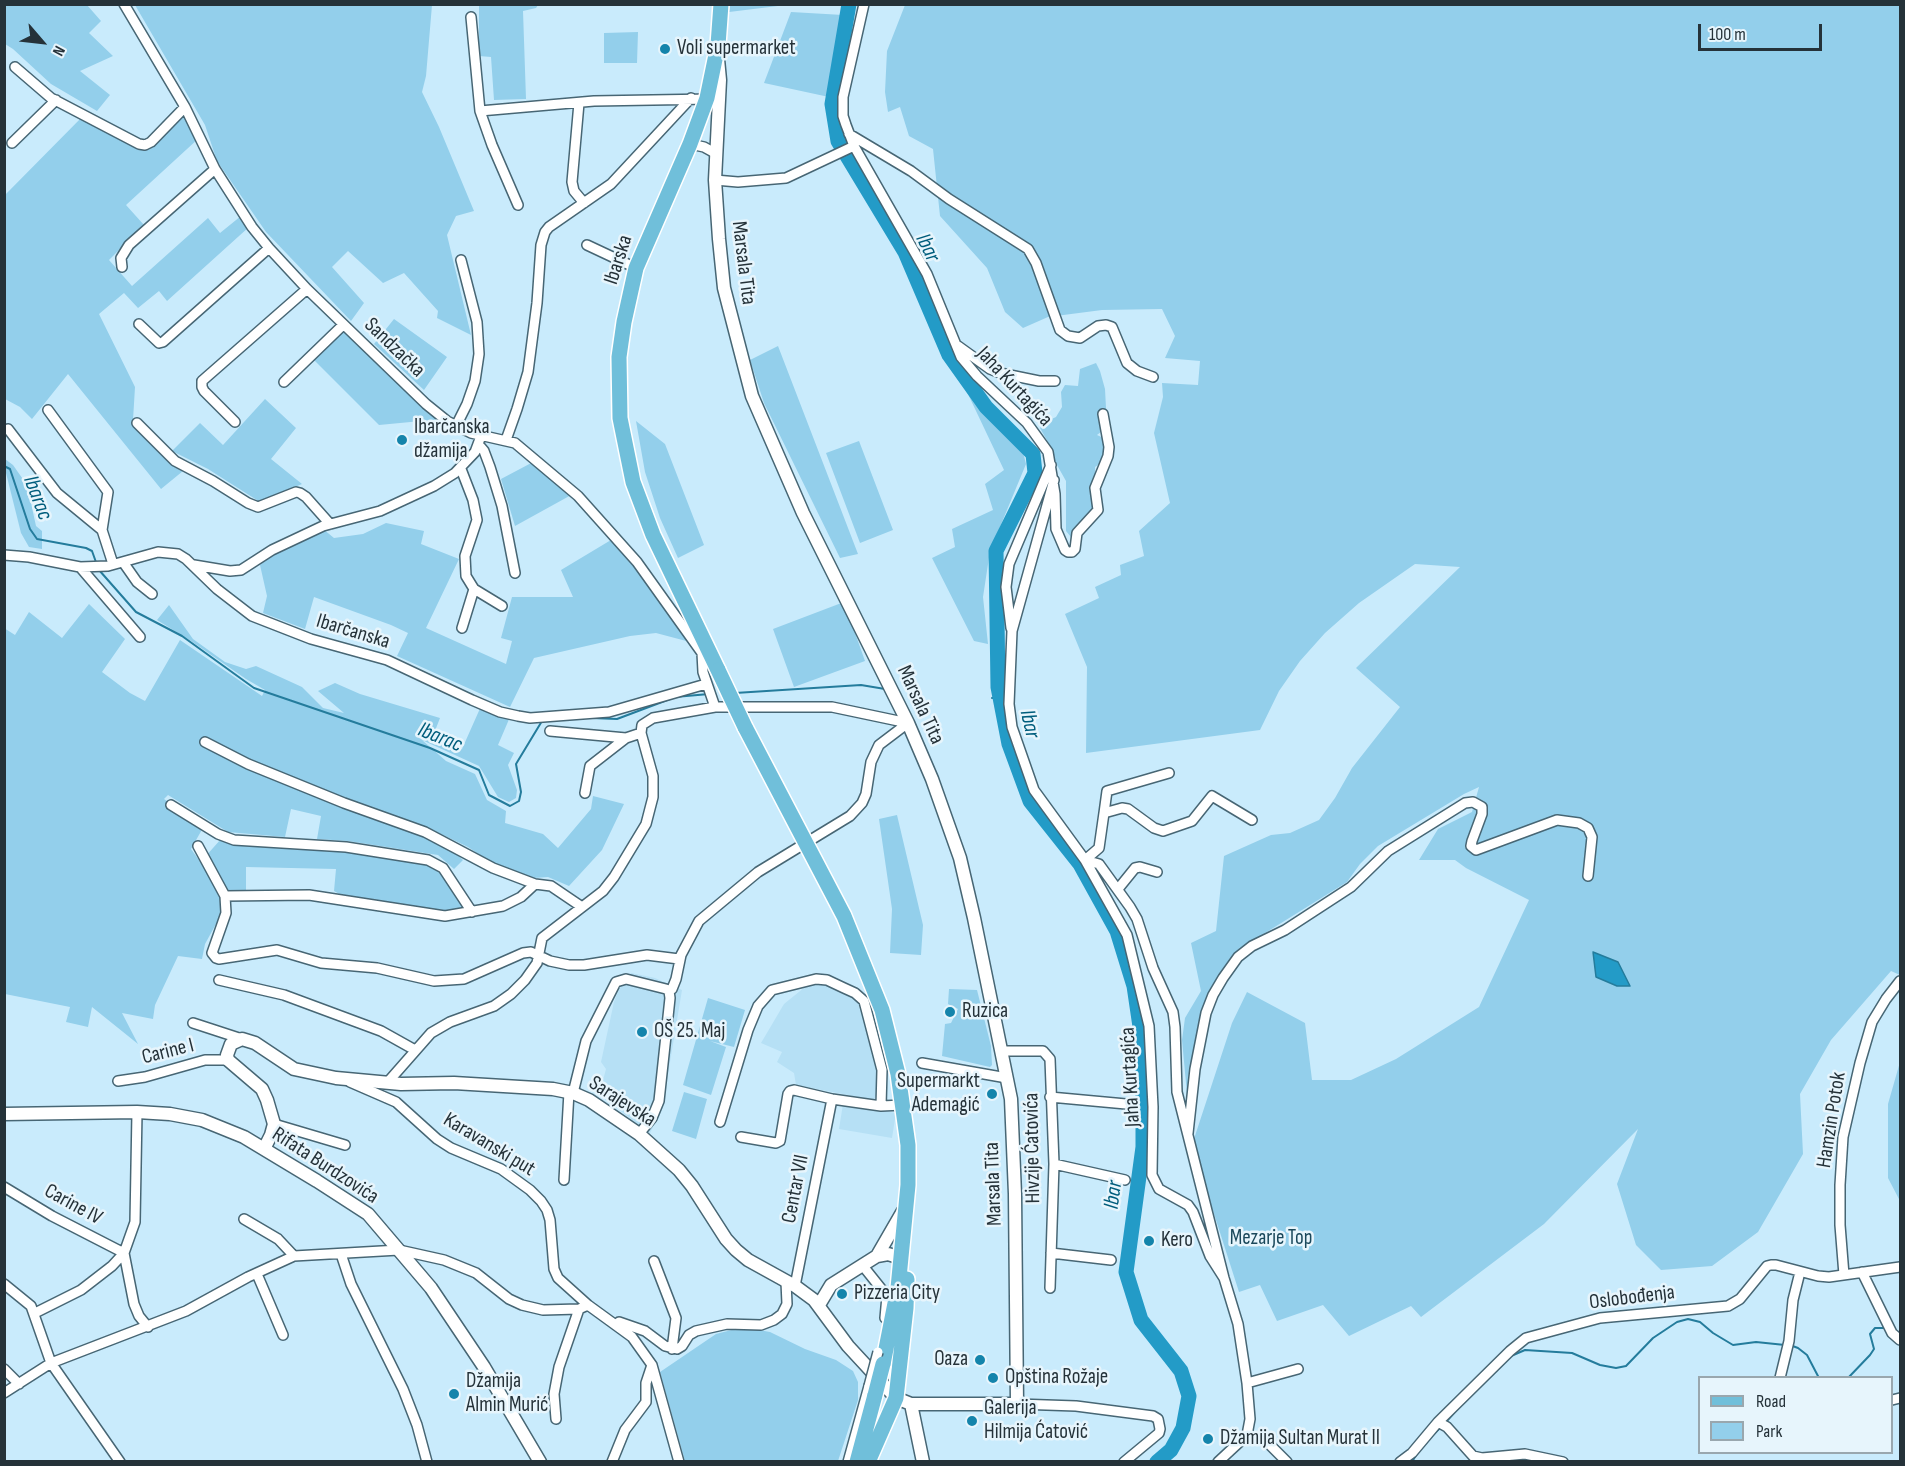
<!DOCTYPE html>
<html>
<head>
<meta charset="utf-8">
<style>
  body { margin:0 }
  #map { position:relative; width:1905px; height:1466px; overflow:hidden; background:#c9ebfc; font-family:"Sofia Sans Condensed",sans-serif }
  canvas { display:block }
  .frame { position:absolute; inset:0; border:6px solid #253239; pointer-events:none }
  .legend { position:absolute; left:1698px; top:1376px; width:195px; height:78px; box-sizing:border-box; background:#e7f5fc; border:2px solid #99a7ae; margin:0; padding:8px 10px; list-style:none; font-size:18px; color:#253239 }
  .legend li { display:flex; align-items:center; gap:12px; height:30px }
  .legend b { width:30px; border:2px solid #99a7ae }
  .north { position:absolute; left:12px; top:12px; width:60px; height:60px; -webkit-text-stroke:4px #e7f5fc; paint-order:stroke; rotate:118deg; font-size:16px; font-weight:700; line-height:24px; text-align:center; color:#253239 }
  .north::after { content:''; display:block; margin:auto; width:21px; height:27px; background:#253239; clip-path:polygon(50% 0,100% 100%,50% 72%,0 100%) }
  .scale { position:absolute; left:1698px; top:24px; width:124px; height:27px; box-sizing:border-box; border:3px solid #253239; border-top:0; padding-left:8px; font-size:18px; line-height:21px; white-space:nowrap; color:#253239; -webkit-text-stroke:4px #e7f5fc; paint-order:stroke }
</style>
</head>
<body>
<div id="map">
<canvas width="1905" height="1466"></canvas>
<div class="frame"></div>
<ul class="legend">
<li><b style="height:8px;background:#70bfda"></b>Road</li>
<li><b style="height:16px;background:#93cfeb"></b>Park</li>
</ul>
<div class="north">N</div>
<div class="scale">100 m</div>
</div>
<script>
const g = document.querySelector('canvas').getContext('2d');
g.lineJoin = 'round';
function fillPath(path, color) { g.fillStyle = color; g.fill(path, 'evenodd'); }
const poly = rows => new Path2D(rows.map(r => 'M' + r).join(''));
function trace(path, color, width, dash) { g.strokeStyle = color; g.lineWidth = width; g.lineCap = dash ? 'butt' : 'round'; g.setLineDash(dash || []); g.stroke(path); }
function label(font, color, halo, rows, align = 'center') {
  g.font = font + ' "Sofia Sans Condensed",sans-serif'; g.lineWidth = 5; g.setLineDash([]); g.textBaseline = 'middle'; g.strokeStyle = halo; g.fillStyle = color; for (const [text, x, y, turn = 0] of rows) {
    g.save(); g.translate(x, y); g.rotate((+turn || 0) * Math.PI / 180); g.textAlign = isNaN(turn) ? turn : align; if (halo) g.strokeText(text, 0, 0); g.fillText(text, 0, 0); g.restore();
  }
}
fillPath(poly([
  [631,973,655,978,682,990,662,1110,650,1133,599,1095,606,1069,601,1062,614,1002,622,980],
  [826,981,866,999,886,1075,874,1100,796,1085,794,1073,777,1062,782,1052,761,1043,784,1004,805,987],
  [843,1104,896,1113,892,1138,839,1129]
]), '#b6e0f5');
fillPath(poly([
  [4,5,87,5,101,21,89,33,113,56,80,71,110,95,97,111,51,84,13,49,5,44],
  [135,5,432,5,426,76,422,92,439,127,474,211,456,216,447,235,471,335,437,318,438,311,404,273,383,283,348,251,332,267,364,303,351,321,266,232,217,161,205,125],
  [479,5,538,5,536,8,523,11,526,99,494,100,491,57,479,56],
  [730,5,730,4,786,5,729,12],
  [905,5,1900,5,1900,975,1891,971,1831,1040,1800,1094,1803,1154,1758,1232,1712,1266,1661,1270,1636,1245,1617,1184,1638,1129,1544,1224,1421,1317,1411,1306,1349,1336,1323,1305,1277,1321,1260,1285,1239,1292,1192,1145,1232,1023,1247,992,1305,1023,1312,1080,1351,1080,1396,1059,1479,1007,1529,900,1466,868,1455,860,1419,860,1438,829,1472,812,1479,787,1464,794,1378,846,1360,864,1347,882,1249,943,1213,1002,1206,1027,1193,1110,1187,1094,1182,1040,1185,1018,1201,991,1191,943,1216,931,1224,856,1271,835,1290,833,1319,820,1335,798,1352,768,1400,707,1356,668,1460,567,1415,564,1359,603,1325,633,1300,661,1279,691,1260,730,1086,753,1087,667,1065,614,1099,598,1095,587,1121,575,1120,565,1144,556,1139,531,1170,503,1154,433,1163,397,1162,383,1198,385,1200,361,1165,358,1175,336,1162,309,1102,310,1048,317,1023,328,1005,312,987,268,940,216,933,149,909,136,900,107,888,112,885,92,887,51],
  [791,12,843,15,829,97,764,83],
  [638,32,637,63,604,63,604,33],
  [186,113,199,138,126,205,144,225,109,260,132,286,208,218,220,233,241,216,249,227,167,301,159,291,138,308,124,293,99,314,135,387,133,420,183,471,161,489,68,374,32,419,20,407,5,399,4,196,85,114,149,150],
  [394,319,447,357,424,390,374,344],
  [347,328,442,419,379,425,314,360],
  [778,346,858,554,840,558,764,403,750,360],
  [1096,363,1100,371,1105,389,1107,427,1097,435,1108,440,1105,460,1095,467,1096,510,1076,543,1066,531,1066,481,1053,458,1049,444,1040,428,1045,422,1056,417,1062,407,1061,392,1065,385,1078,386,1080,369],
  [967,392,1023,452,1026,464,990,551,983,597,988,644,974,641,932,558,955,547,952,529,993,510,985,484,1004,470],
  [265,399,296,428,271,459,302,484,260,502,208,469,172,451,200,423,223,445],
  [636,421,665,444,704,545,678,558,660,518,645,472],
  [859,441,893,530,860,543,826,453],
  [5,459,13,465,27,485,36,526,42,531,42,549,29,547,21,533,6,473,5,473],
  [535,461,573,494,515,526,501,479],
  [386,523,424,531,421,544,459,559,426,628,506,664,512,641,501,638,512,597,573,597,561,570,611,540,645,580,690,642,656,633,630,636,534,658,510,707,397,656,408,633,391,625,314,597,305,629,263,613,267,596,260,565,277,548,323,529,334,538,363,534],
  [844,602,865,661,794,687,773,629],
  [89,604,125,639,102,672,130,693,145,701,180,640,262,696,265,690,246,679,191,641,157,620,169,605,193,639,225,662,246,669,256,666,302,687,323,708,344,713,318,691,335,683,360,694,440,718,433,736,462,749,482,704,510,717,498,745,514,753,508,765,517,790,516,798,509,802,498,797,479,766,422,740,446,761,475,774,487,800,506,811,505,823,543,834,558,848,591,809,593,796,624,804,602,850,569,886,548,877,534,878,495,865,468,847,437,832,357,804,201,742,440,839,463,860,454,869,438,855,348,841,317,839,321,816,291,809,285,837,228,832,168,795,164,799,204,826,191,849,225,896,222,913,205,944,202,959,178,956,155,1005,153,1019,122,1013,138,1044,92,1007,88,1027,66,1022,70,1007,5,994,4,628,15,635,29,612,62,638],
  [897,815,923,925,921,955,890,953,892,909,879,819],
  [221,839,347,850,432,864,440,869,457,893,463,908,459,913,449,913,343,896,334,891,336,869,246,867,246,894,230,895,205,857],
  [949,989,977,990,991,1046,992,1065,990,1067,942,1056,945,1024,951,1023,958,1009,948,1004],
  [708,998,745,1010,734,1047,710,1041,726,1047,711,1095,683,1085],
  [1900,1062,1900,1201,1888,1178,1888,1104],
  [684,1092,707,1099,696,1139,672,1131],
  [743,1327,770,1332,805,1349,836,1360,853,1371,858,1382,858,1400,838,1461,685,1461,660,1372,716,1334]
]), '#93cfeb');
const water = poly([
  [1593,952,1618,962,1630,986,1617,986,1596,977,1593,952]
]);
fillPath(water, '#239bc7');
trace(water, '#247c9c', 1.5);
trace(poly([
  [4,466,10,469,30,529,37,539,86,548,92,551,97,565],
  [99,570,136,612,182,636,254,688,430,748,479,770,489,795,510,806,519,801,521,792,516,764,542,721],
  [735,693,861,685,885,689],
  [675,697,709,694],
  [992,698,1000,696],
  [592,718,617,719,670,699],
  [1790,1345,1798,1348,1807,1355,1819,1378],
  [1511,1356,1525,1350,1572,1353,1600,1365,1616,1368,1626,1366,1653,1338,1677,1322,1688,1319,1700,1322,1713,1333,1733,1345,1756,1342,1785,1345],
  [1848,1378,1870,1355,1874,1349,1870,1334,1875,1328,1886,1328],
  [1446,1422,1460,1406],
  [1429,1439,1442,1426],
  [1412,1462,1416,1455]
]), '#247c9c', 2);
trace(poly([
  [849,4,832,104,838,141,905,252,949,355,986,407,1033,454,1035,473,996,551,998,687,1009,744,1030,801,1080,864,1117,931,1134,986,1143,1047,1143,1147,1126,1272,1141,1320,1181,1371,1189,1396,1183,1428,1171,1450,1157,1462]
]), '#239bc7', 15);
const minor = poly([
  [124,4,185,107,215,169,252,227,269,248,307,289,426,404,447,421,471,433,515,443,578,496,637,562,702,653],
  [864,4,843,97,843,116,846,125,854,146,927,274,961,357,977,376,1027,423,1048,452,1055,494,1056,529,1065,550,1068,552,1072,552,1075,549,1077,533,1098,510,1095,488,1108,456,1109,447,1103,414],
  [471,17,480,111,492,145,518,205],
  [15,67,51,98,139,144,145,145,151,142,185,107],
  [579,103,572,182,574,191,584,203],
  [480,111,594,101,711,99],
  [849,134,911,171,949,199,1028,249,1036,263,1060,330,1068,336,1080,338,1098,326,1106,325,1112,327,1127,363,1137,371,1153,377],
  [12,143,56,100],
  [690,144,704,147,715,153],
  [715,180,738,182,786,178,854,146],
  [587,245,636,268],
  [122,267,121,258,129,245,215,169],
  [139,324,159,343,163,342,269,248],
  [958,346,990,369,1000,373,1039,381,1055,381],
  [284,382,343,325],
  [48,410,108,492,102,530],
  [235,422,204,391,202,387,202,381,307,289],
  [137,423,175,461,213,481,248,503,258,507,296,492,300,493,306,497,330,524],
  [456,426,467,404,475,381,479,354,477,322,461,260],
  [8,429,57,493,102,530,113,564],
  [506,440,517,409,528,372,537,303,541,245,545,232,549,227,611,184,691,98],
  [478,444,484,451,490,467,502,506,515,573],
  [461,469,473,500,477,520,465,556,466,576,474,589,502,606],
  [1054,480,1012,631,1009,704,1012,727,1034,790,1085,860,1127,935,1149,1026,1153,1107,1152,1175,1159,1189,1188,1205,1193,1212,1210,1256,1224,1278],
  [4,555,29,557,80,567,108,566,158,552,178,554,186,559,217,589,252,616,311,639,387,660,472,700,500,712,518,716,530,718,609,712,706,684],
  [123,562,137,582,152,594],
  [194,565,230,571,241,570,272,550,323,526,380,511,434,486,455,473,475,452,481,436],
  [80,567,140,637],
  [462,628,474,589],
  [1011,628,1006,587,1009,564,1051,465],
  [706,652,702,653,703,672,715,707,832,707,908,723],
  [550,731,626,738],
  [205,742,248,764,344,803,425,832,493,868,535,884],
  [585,793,590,766,626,738,641,733],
  [171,805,218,834,234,840,346,847,428,860,443,868,472,912],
  [1104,813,1107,791,1169,773],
  [198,846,225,896],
  [1085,860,1099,864,1130,907,1137,919,1153,968,1173,1012,1175,1027,1177,1092,1224,1278,1238,1324,1247,1383,1250,1419,1247,1435],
  [1085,860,1099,848,1104,813,1122,808,1128,809,1154,828,1163,831,1192,821,1212,796,1252,820],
  [1118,889,1135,868,1140,867,1157,872],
  [582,907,551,886,535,884,521,897,503,906,445,916,309,895,225,896,226,913,212,953,216,958,219,959,277,950,321,963,377,968,434,981,464,979,523,953,531,952,550,961,569,965,584,965,647,955,679,959],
  [219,980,284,995,381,1031,415,1050],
  [669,991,672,989,676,979,681,955,699,921,758,872,850,816,862,803,866,794,871,762,879,745,908,723],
  [193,1023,242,1039],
  [1001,1051,1043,1051,1050,1059,1054,1164,1050,1288],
  [922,1063,1007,1078],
  [118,1081,145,1077,205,1060,228,1060],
  [350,1082,396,1102,437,1139,451,1148,501,1169,530,1190,541,1201,547,1210,550,1220,554,1269,558,1278,588,1305,632,1337,652,1365,679,1462],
  [387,1083,431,1033,450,1022,494,1006,511,994,525,980,537,963,542,938,603,891,614,877,646,824,653,797,653,776,641,733,642,725,653,718,715,707],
  [573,1093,586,1041,616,982,626,979,666,989,669,991,670,998,659,1101,652,1118,639,1134],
  [1050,1097,1126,1104],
  [137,1112,135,1222,124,1253,134,1304,139,1316,148,1327],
  [720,1122,748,1030,758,1006,772,990,816,979,827,980,844,988,855,993,864,1001,882,1070,881,1106],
  [274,1124,345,1145],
  [1188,1133,1195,1069,1206,1013,1213,995,1223,978,1238,957,1252,946,1285,930,1351,887,1388,851,1465,803,1473,802,1482,807,1482,814,1472,841,1471,846,1476,850,1557,820,1579,823,1588,828,1592,837,1588,876],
  [741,1137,776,1143,780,1141,788,1094,790,1091,794,1090,832,1099,881,1106,903,1105],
  [1054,1164,1125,1180],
  [564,1180,569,1092],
  [4,1187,52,1216,124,1253,112,1266,81,1290,35,1313],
  [244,1219,278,1239,294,1256],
  [1051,1253,1111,1260],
  [341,1254,351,1284,403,1389,417,1425,427,1462],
  [654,1261,676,1318,672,1349],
  [863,1266,887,1296,885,1318],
  [1862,1272,1892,1333,1900,1340],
  [257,1274,283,1335],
  [1844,1275,1840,1225,1840,1185,1843,1137,1860,1063,1872,1022,1886,999,1900,981],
  [4,1284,31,1306,51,1363,120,1462],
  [795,1286,832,1099],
  [619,1322,645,1331,665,1346,677,1349,682,1346,689,1335,696,1331,727,1324,761,1325,774,1320,782,1314,787,1304,786,1282],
  [4,1369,19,1384],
  [1780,1378,1789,1341,1793,1300,1800,1272],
  [1247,1383,1298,1369],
  [4,1393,51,1363,186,1311,248,1277,294,1256,399,1250,444,1260,476,1273,509,1299,522,1305,543,1310,579,1309,588,1305],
  [1892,1400,1900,1398],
  [1017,1404,1076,1406,1153,1416,1158,1419,1160,1429,1159,1433,1124,1462],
  [556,1419,554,1394,559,1367,579,1309],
  [1438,1422,1447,1427,1473,1456,1482,1458,1525,1454,1563,1462],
  [1247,1435,1267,1442,1287,1462],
  [612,1462,625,1430,646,1402,646,1383,652,1365],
  [848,1462,869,1386],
  [1218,1462,1247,1435],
  [1400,1462,1412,1453,1438,1422,1510,1351,1526,1338,1600,1318,1728,1306,1740,1299,1767,1266,1771,1265,1776,1265,1818,1276,1829,1277,1900,1267]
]);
const tertiary = poly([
  [4,1114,137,1112,170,1114,202,1120,244,1137,317,1181,368,1214,431,1288,484,1367,540,1462],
  [264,1149,271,1135,274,1124,267,1100,262,1089,228,1060,227,1055,231,1044,242,1039,255,1043,294,1069,336,1078,401,1084,454,1083,553,1089,573,1093,589,1100,639,1134,679,1170,692,1186,726,1239,736,1250,748,1260,795,1286,814,1300,848,1346,896,1398,911,1404,1017,1404,1015,1194,1011,1099,974,918,960,858,932,779,908,723,803,513,752,396,724,288,719,239,715,180,720,80,718,59],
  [877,1256,903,1211],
  [819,1305,831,1285,877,1256,888,1254,901,1258],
  [911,1404,923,1462]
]);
const primary = poly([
  [718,670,653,535,633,482,620,418,619,357,624,322,636,268,690,144,707,98,718,45,721,4],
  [745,727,844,916,882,1010,898,1074,908,1145,908,1185,898,1288,883,1364],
  [857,1462,875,1395],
  [868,1462,896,1398,906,1308,907,1279]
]);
trace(minor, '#476674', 12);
trace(tertiary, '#476674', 15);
trace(primary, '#fff', 18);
trace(minor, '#fff', 9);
trace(tertiary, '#fff', 12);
trace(primary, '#70bfda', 15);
const minorBridge = poly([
  [869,1386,878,1352]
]);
const primaryBridge = poly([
  [718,670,745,727],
  [875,1395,883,1364]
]);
trace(minorBridge, '#476674', 12, []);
trace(primaryBridge, '#fff', 18, []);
trace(minorBridge, '#fff', 9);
trace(primaryBridge, '#70bfda', 15);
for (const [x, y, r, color] of [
  [665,49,6,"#1484ab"],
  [402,440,6,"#1484ab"],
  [950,1012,6,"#1484ab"],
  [642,1032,6,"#1484ab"],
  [992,1094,6,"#1484ab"],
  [1149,1241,6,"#1484ab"],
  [842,1294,6,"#1484ab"],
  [980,1360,6,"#1484ab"],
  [993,1378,6,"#1484ab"],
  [454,1394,6,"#1484ab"],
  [972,1421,6,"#1484ab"],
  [1208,1439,6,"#1484ab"]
]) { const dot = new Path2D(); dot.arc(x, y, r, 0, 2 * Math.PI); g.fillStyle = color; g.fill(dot); trace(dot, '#e7f5fc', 2); }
label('21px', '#253239', '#e7f5fc', [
  ["Voli supermarket",677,49],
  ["Ibarčanska",414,428],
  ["džamija",414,452],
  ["Ruzica",962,1012],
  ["OŠ 25. Maj",654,1032],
  ["Supermarkt",980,1082,"right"],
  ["Ademagić",980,1106,"right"],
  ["Kero",1161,1241],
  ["Pizzeria City",854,1294],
  ["Oaza",968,1360,"right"],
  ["Opština Rožaje",1005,1378],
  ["Džamija",466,1382],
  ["Almin Murić",466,1406],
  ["Galerija",984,1409],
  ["Hilmija Ćatović",984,1433],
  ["Džamija Sultan Murat II",1220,1439]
], 'left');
label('21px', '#253239', '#e7f5fc', [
  ["Ibarska",619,260,-72],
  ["Marsala Tita",743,263,83],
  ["Sandzačka",394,348,44],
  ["Jaha Kurtagića",1014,387,47],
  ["Ibarčanska",353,632,17],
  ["Marsala Tita",920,705,65],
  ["Carine I",168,1052,-14],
  ["Jaha Kurtagića",1131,1077,-93],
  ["Sarajevska",622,1102,33],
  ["Hamzin Potok",1832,1120,-81],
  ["Karavanski put",489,1145,31],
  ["Hivzije Ćatovića",1033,1148,-91],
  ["Rifata Burdzovića",325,1166,33],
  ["Marsala Tita",994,1184,-92],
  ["Centar VII",796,1189,-79],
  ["Carine IV",73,1205,29],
  ["Oslobođenja",1632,1298,-7]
]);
label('21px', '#1a485b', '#e7f5fc', [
  ["Mezarje Top",1271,1239]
]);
label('italic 22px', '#005d7c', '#e7f5fc', [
  ["Ibar",927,248,64],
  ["Ibarac",37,498,69],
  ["Ibar",1029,724,77],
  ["Ibarac",440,738,22],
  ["Ibar",1114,1195,-82]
]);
</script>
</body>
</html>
